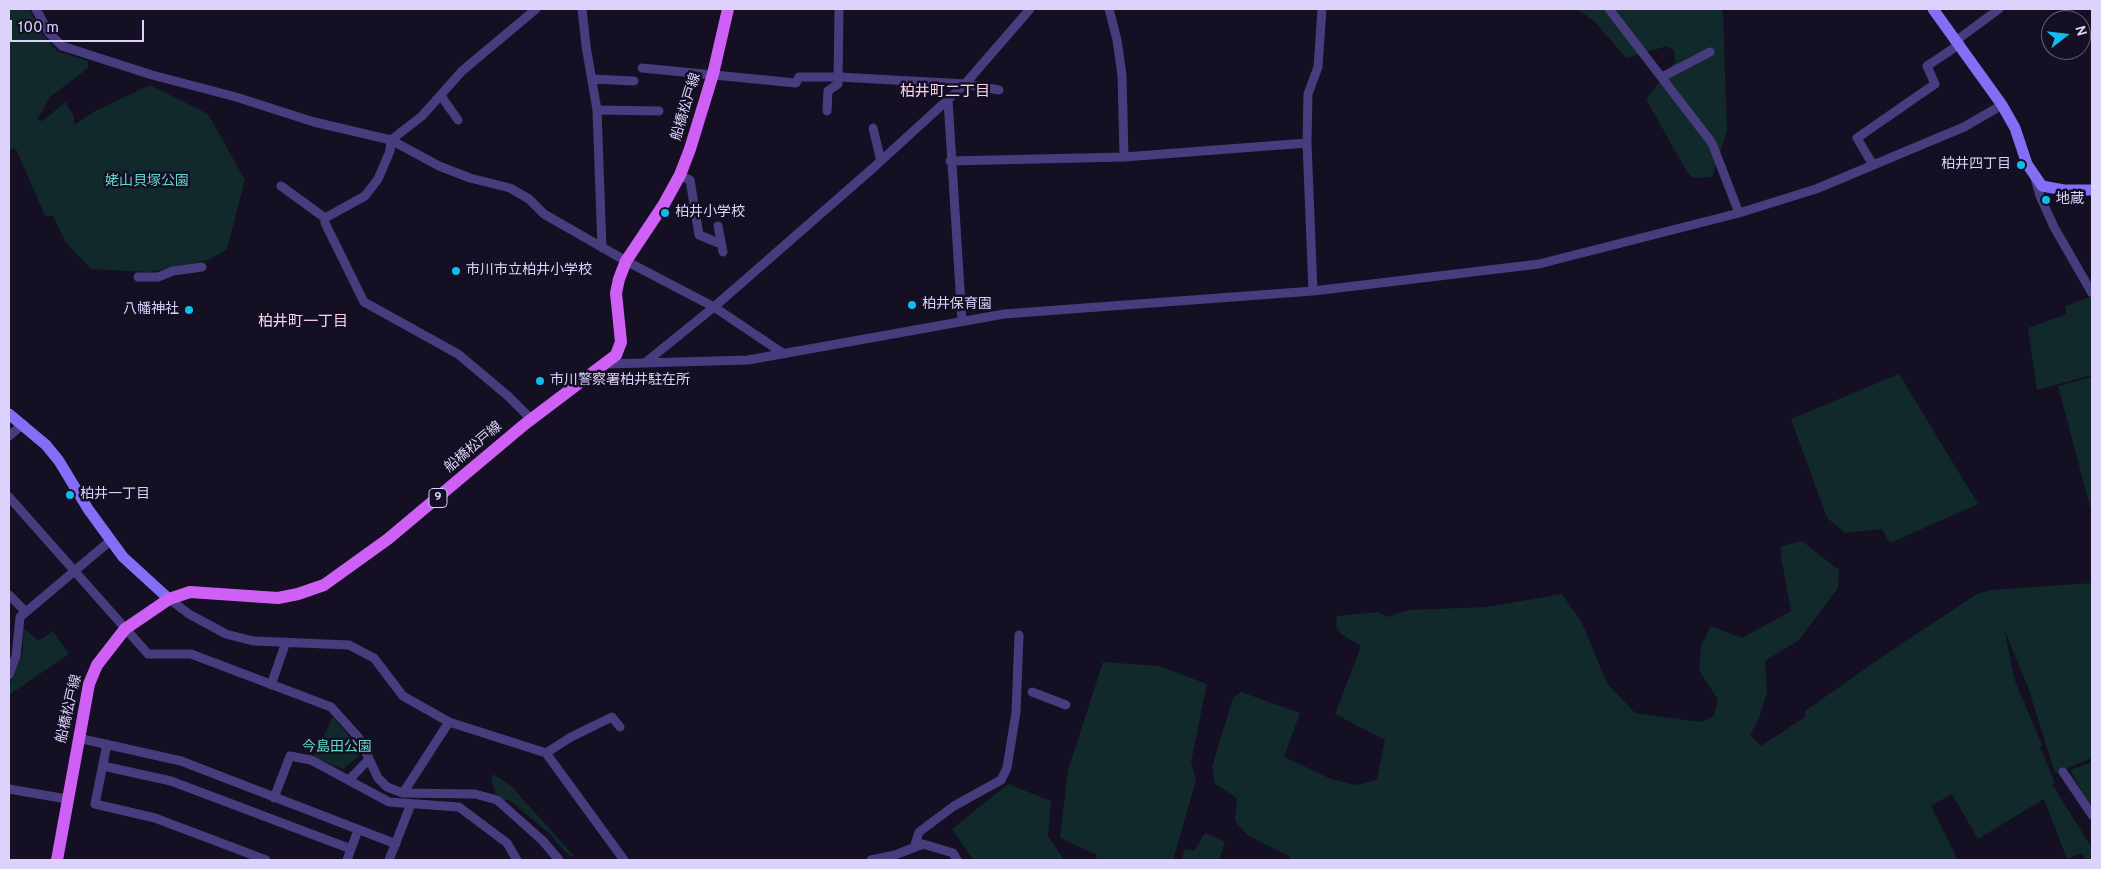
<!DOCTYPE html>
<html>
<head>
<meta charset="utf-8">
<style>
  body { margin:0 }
  #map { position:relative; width:2101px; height:869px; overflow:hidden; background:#140f22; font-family:Overpass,sans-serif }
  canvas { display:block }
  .frame { position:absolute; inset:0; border:10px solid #dcd2fc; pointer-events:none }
  .north { position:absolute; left:2041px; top:10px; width:50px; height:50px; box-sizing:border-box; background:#140f22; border:1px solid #645d79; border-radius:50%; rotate:74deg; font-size:14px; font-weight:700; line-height:20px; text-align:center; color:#dcd2fc }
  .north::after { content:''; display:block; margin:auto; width:18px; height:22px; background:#0fbcec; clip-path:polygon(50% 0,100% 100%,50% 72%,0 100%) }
  .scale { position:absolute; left:10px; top:20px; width:134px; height:22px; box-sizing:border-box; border:2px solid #dcd2fc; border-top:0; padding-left:6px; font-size:15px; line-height:18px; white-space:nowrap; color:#dcd2fc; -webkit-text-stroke:4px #140f22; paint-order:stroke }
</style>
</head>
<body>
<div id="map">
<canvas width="2101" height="869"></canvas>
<div class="frame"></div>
<div class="north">N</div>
<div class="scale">100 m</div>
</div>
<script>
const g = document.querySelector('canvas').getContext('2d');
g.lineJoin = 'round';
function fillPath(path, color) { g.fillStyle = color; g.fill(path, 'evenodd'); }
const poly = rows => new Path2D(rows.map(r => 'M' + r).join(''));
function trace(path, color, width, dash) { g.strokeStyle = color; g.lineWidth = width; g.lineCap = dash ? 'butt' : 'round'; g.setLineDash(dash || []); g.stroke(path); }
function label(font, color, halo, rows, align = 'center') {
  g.font = font + ' Overpass,"Noto Sans JP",sans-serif'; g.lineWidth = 5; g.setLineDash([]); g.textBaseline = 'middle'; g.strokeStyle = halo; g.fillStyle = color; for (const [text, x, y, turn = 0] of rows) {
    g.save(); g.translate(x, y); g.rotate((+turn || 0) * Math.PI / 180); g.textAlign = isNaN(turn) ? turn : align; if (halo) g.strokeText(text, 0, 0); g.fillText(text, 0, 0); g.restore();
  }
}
fillPath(poly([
  [9,9,30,9,39,30,57,51,88,61,88,68,50,97,37,120,43,121,65,102,74,116,74,125,95,111,150,85,208,114,245,180,227,249,208,260,148,272,91,269,66,243,53,216,45,216,16,149,9,150],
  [1577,9,1721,9,1723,13,1727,131,1712,177,1693,178,1687,172,1646,99,1675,62,1674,51,1667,46,1626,58,1595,22],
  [2090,297,2092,300,2092,375,2037,390,2028,328,2067,314,2065,306],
  [1899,374,1978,504,1890,543,1882,529,1845,533,1827,518,1791,419],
  [2092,377,2092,514,2058,386],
  [1802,541,1839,570,1838,588,1799,640,1765,661,1767,692,1760,716,1750,735,1761,746,1805,717,1805,711,1889,652,1977,594,1991,590,2092,583,2092,758,2055,773,2028,687,2004,629,2015,681,2042,745,2040,747,2055,783,2052,784,2092,848,2092,860,2085,860,2082,853,2067,859,2044,799,1978,839,1952,794,1931,806,1958,860,1288,860,1290,857,1247,835,1235,821,1237,798,1215,784,1212,767,1233,698,1241,692,1300,713,1284,757,1331,779,1356,785,1377,780,1385,740,1335,714,1361,646,1341,634,1336,627,1337,616,1379,612,1386,617,1408,610,1486,607,1562,594,1582,623,1607,683,1635,713,1701,722,1714,716,1718,700,1699,670,1701,646,1711,626,1742,638,1791,611,1781,557,1781,546],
  [23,627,38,641,53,631,69,654,9,695,9,687,23,652],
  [1103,662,1159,666,1207,684,1191,762,1196,780,1173,860,1096,860,1097,855,1060,838,1068,770],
  [333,717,353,741,360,755,343,769,313,757],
  [2092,762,2092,809,2070,770],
  [493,774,511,786,573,855,571,858,549,833,508,799,504,801,495,793,491,779],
  [1008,784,1051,801,1048,836,1064,860,973,860,952,829],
  [1205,833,1225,842,1219,860,1181,860,1185,849,1194,851]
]), '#12292b');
trace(poly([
  [36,9,49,33,62,46,152,75,236,97,314,122,391,140,439,166,470,178,510,188,529,199,544,214,626,261,714,307,784,354],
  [582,9,586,46,597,110,602,248],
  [1609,9,1712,143,1739,213],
  [1957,40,1999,9],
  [642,68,796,83,799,77,839,77,965,84,999,90],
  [1662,77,1710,52],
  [592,79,634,81],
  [441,96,458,120],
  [948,100,962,321],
  [597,110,659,111],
  [827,111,828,91,838,84,839,9],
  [873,128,881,161],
  [1124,157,1307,143],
  [950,161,1124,157,1122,75,1117,40,1109,9],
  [1873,165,1857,138,1935,84,1927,66,1960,44],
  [680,175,690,180,699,235,721,244],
  [2035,178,2040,196,2054,227,2092,293],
  [281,186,325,218,325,223,364,302,458,354,508,396,531,419],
  [325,218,365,196,378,179,390,151,391,140,422,116,462,71,536,9],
  [718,226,723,252],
  [138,277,158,277,173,271,202,267],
  [1313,291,1307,143,1308,94,1318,67,1322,9],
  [646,362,714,307,873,168,965,84,1030,9],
  [607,364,748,360,1004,314,1313,291,1539,264,1739,213,1816,189,1964,127,2002,105],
  [9,436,23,424],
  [9,497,148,654,191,654,331,707,359,738,378,778,387,787,403,793,475,794,497,800,543,841,559,860],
  [9,595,26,612],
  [169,599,189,614,226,634,253,641,349,645,374,658,403,696,449,722,546,753,624,860],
  [9,675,16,656,20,617,110,541],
  [271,685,286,642],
  [1032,692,1066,705],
  [78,738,181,761,396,844],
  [107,744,95,804,155,818,266,860],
  [546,753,571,737,612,717,620,727],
  [103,766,171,781,351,849],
  [2063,772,2092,815],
  [349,780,369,759],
  [9,789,67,799],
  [403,793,449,722],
  [274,798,290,756,311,760,389,802,459,807,507,843,517,860],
  [915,845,919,832,954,806,1001,780,1007,768,1016,712,1019,635],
  [347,860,358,830],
  [389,860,411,804],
  [871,860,895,855,923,844,953,853,957,860]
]), '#473d7e', 9);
trace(poly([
  [1933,9,2002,105,2015,128,2027,164,2042,186,2064,190,2092,190],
  [9,414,46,445,59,461,88,509,123,557,169,599]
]), '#826ff6', 11);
trace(poly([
  [57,860,89,684,97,665,125,629,169,599,190,592,278,598,298,594,324,585,388,539,525,424,616,355,621,342,616,293,619,279,626,261,664,204,680,175,690,149,713,74,728,9]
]), '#cf60f5', 12);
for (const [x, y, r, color] of [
  [2021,165,5,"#0fbcec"],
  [2046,200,5,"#0fbcec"],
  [665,213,5,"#0fbcec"],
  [456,271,5,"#0fbcec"],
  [912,305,5,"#0fbcec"],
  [189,310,5,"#0fbcec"],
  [540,381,5,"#0fbcec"],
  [70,495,5,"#0fbcec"]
]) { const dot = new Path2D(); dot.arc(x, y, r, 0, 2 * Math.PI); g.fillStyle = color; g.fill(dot); trace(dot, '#140f22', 2); }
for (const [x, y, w] of [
  [438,498,18]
]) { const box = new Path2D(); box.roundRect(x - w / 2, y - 9.5, w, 19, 4); g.fillStyle = '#140f22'; g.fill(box); trace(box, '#dcd2fc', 1); }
label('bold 12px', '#dcd2fc', null, [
  ["9",438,498]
]);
label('14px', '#dcd2fc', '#140f22', [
  ["船橋松戸線",687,107,-73],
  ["船橋松戸線",474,448,-40],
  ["船橋松戸線",70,709,-77]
]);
label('14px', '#dcd2fc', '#140f22', [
  ["柏井四丁目",2011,165,"right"],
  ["地蔵",2056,200],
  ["柏井小学校",675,213],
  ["市川市立柏井小学校",466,271],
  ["柏井保育園",922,305],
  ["八幡神社",179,310,"right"],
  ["市川警察署柏井駐在所",550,381],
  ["柏井一丁目",80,495]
], 'left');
label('14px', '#63d7c8', '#140f22', [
  ["姥山貝塚公園",147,182],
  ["今島田公園",337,748]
]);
label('15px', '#fcd4e9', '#140f22', [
  ["柏井町二丁目",945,93],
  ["柏井町一丁目",303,323]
]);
</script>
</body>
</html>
